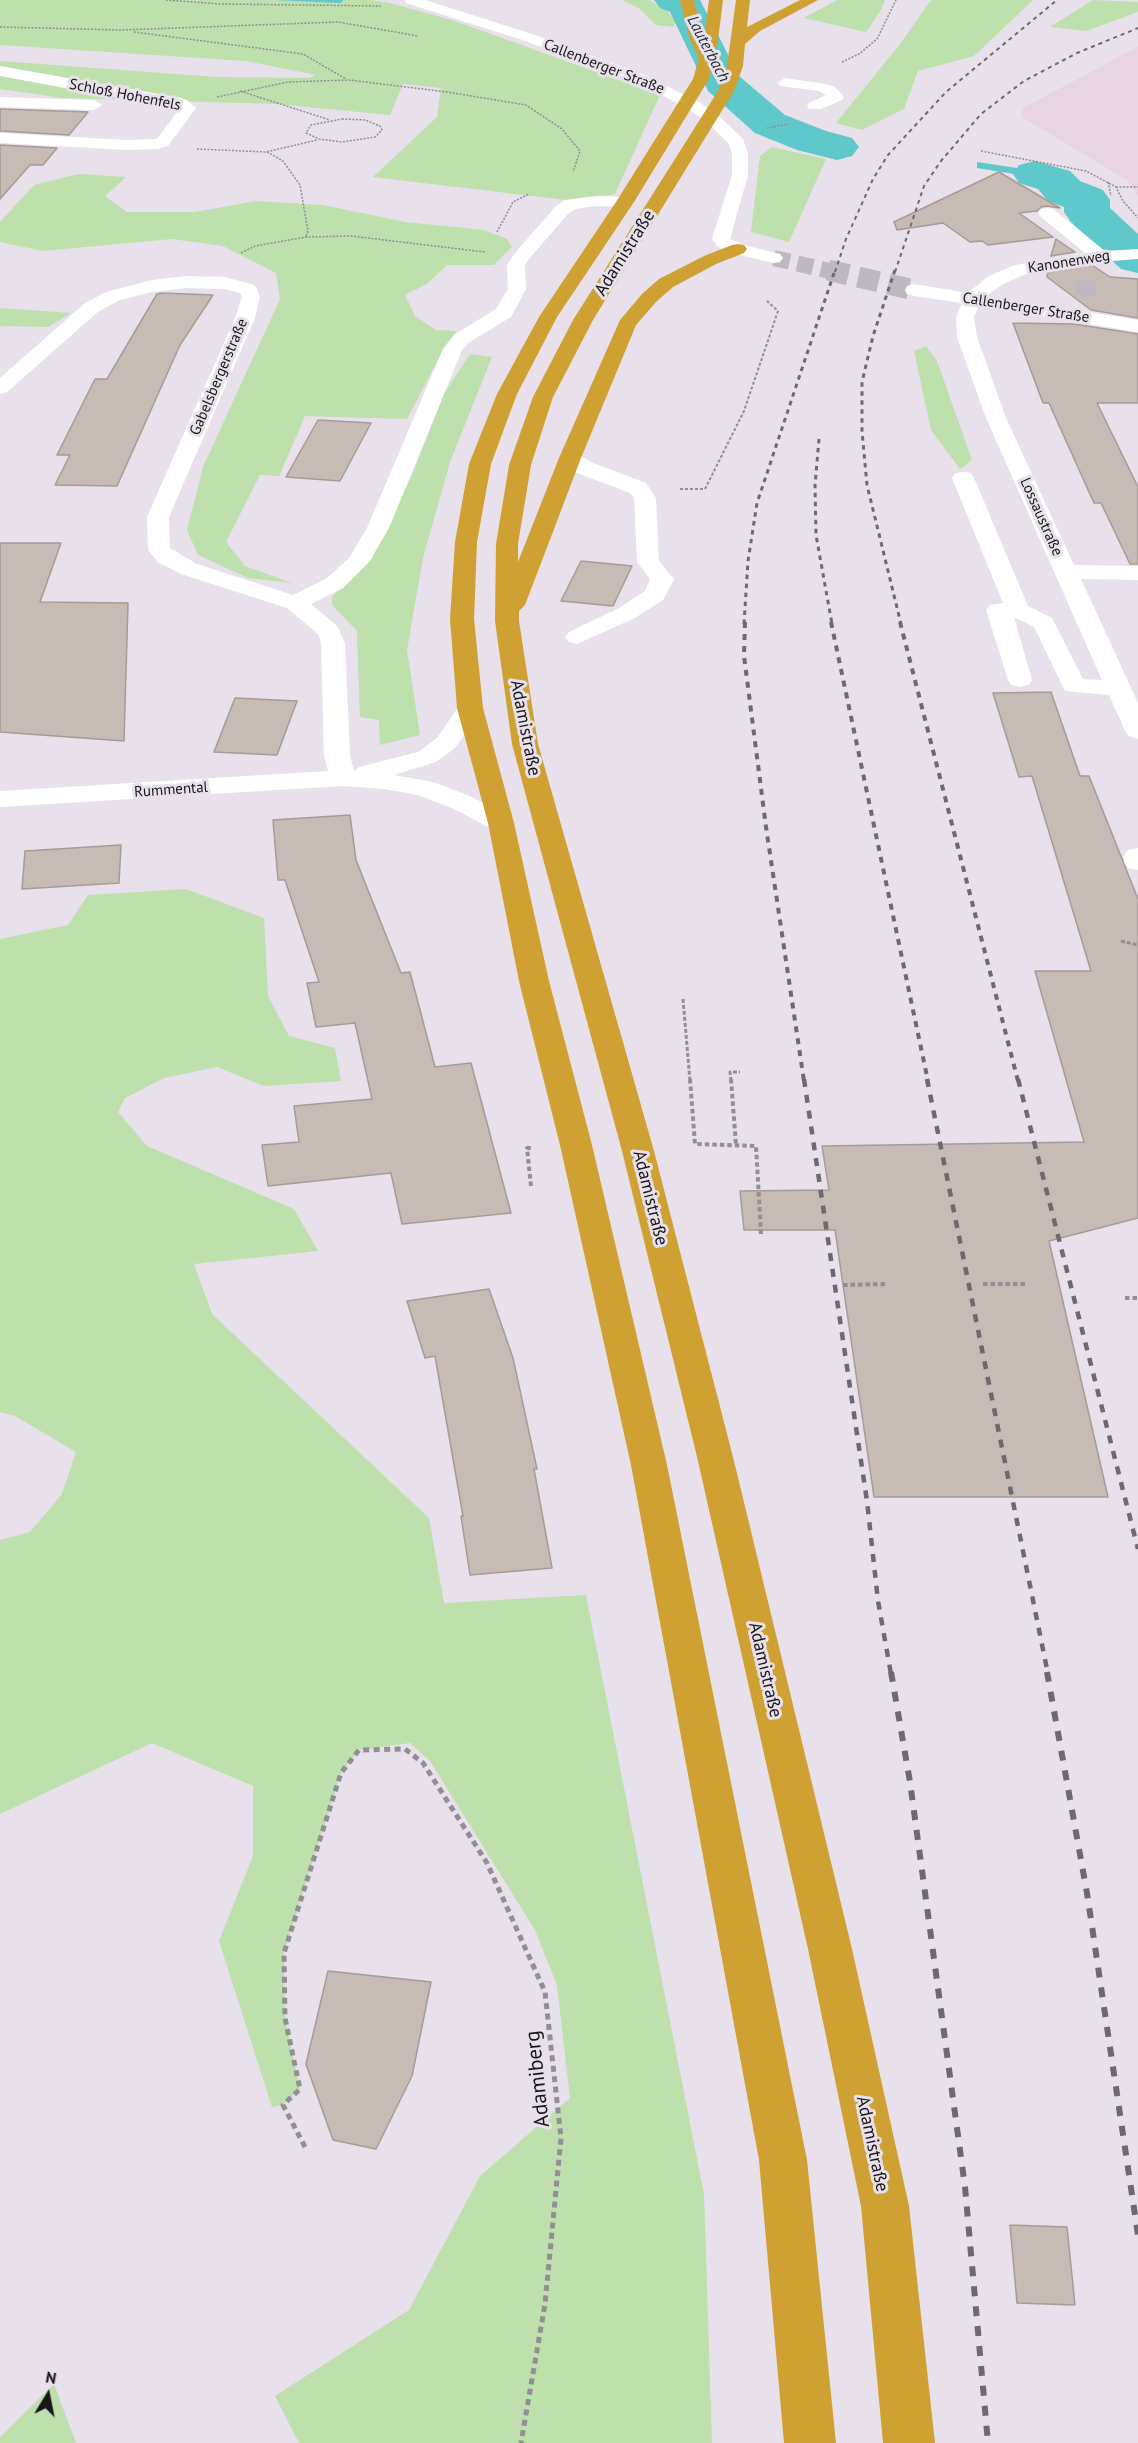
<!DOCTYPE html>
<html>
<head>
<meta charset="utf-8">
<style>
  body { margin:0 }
  #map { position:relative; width:1138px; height:2443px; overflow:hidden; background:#e8e0ea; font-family:"PT Sans",sans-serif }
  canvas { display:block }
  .north { position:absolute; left:18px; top:2365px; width:60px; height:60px; -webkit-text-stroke:4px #e8e0ea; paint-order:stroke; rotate:10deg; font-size:16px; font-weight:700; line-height:24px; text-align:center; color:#181619 }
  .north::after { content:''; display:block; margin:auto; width:21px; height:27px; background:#181619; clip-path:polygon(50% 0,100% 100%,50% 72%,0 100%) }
</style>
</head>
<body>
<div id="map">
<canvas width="1138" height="2443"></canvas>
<div class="north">N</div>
</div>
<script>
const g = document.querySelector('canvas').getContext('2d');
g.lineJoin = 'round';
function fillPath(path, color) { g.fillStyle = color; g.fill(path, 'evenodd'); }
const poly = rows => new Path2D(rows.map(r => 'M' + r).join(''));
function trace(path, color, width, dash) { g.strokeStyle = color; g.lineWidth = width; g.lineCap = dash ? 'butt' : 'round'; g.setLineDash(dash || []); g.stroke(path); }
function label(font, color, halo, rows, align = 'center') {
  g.font = font + ' "PT Sans",sans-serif'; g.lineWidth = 6; g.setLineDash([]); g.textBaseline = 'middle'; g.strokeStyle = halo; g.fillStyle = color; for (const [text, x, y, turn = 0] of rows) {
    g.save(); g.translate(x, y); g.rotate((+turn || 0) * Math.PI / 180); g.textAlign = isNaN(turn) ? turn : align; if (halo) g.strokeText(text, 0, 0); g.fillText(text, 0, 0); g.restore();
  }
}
fillPath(poly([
  [1138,47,1138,196,1127,180,1022,117,1023,108]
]), '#e7d3e2');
fillPath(poly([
  [0,0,372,0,390,3,455,21,660,95,615,194,574,201,373,177,437,117,441,88,403,84,390,115,276,104,63,98,0,89,0,61,216,77,309,78,316,75,246,61,0,45],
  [622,0,649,0,666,10,675,20,674,27,656,25,640,9],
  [837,0,885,0,881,10,866,32,804,18],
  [931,0,1033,0,974,56,918,71,904,109,862,130,836,123,900,44],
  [1093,0,1138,2,1138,12,1086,31,1050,27],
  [772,147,826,159,789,242,751,232,760,156],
  [78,174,126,177,105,196,127,212,195,212,256,201,323,205,405,222,484,230,507,239,512,247,494,265,447,265,427,284,405,295,415,316,436,330,456,331,440,356,407,419,305,416,279,476,260,475,226,542,245,566,292,583,248,578,198,555,187,530,203,467,280,299,276,273,223,246,172,239,43,251,0,242,0,222,34,185],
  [0,308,71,313,48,327,0,326],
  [926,346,937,361,972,460,960,469,931,430,914,351],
  [470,354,492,357,450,462,423,558,407,650,420,735,380,745,379,720,360,717,357,631,332,605,332,597,372,559,413,473,444,394],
  [186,889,264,918,268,996,289,1036,335,1048,341,1081,264,1086,217,1067,164,1078,125,1098,118,1112,147,1146,294,1209,318,1251,194,1264,212,1314,429,1518,444,1603,586,1595,704,2194,712,2443,299,2443,275,2396,409,2310,480,2176,570,2098,557,1985,535,1930,430,1761,410,1743,359,1750,341,1773,284,1953,285,2018,300,2089,283,2105,272,2107,219,1941,253,1856,253,1786,152,1743,0,1814,0,1540,30,1532,62,1494,76,1452,15,1416,0,1412,0,939,68,925,88,895],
  [54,2384,76,2443,0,2443,0,2437]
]), '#bde0ad');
fillPath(poly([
  [747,98,785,127,811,136,796,138,765,125,761,125,741,112],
  [977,162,1050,173,1067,179,1074,189,1093,195,1104,203,1106,213,1111,220,1137,244,1110,244,1100,229,1073,211,1073,200,1058,192,1045,179,977,168]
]), '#5ec8ca');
fillPath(poly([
  [276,0,343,0,343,1,340,3,276,0]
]), '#5ec8ca');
fillPath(poly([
  [654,0,700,0,739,76,785,115,826,131,852,138,859,147,852,156,837,160,797,150,755,133,708,91,670,12,660,8,654,0],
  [1035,161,1070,171,1080,181,1103,190,1110,200,1110,208,1138,234,1138,273,1121,269,1071,222,1064,212,1064,207,1048,201,1038,189,1019,183,1013,174,1019,165,1035,161]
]), '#5ec8ca');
const building = poly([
  [0,109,88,112,69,135,0,131,0,109],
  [0,145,57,148,43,165,30,165,0,199,0,145],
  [999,172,1060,208,1047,206,1041,207,1037,211,1019,213,1053,237,988,245,982,241,970,242,943,223,897,230,894,222,999,172],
  [1056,239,1075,252,1051,256,1056,239],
  [1092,265,1110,277,1138,279,1138,318,1091,310,1047,277,1048,272,1092,265],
  [162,293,213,295,180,345,117,486,55,485,70,455,57,455,95,379,107,379,157,294,162,293],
  [1013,323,1074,324,1138,334,1138,403,1097,403,1138,487,1138,564,1130,564,1101,503,1094,503,1049,403,1043,403,1013,323],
  [318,420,371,423,340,481,286,477,318,420],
  [0,543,61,543,40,602,128,603,124,741,0,732,0,543],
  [581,561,632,566,613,606,561,601,581,561],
  [1051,692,1080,776,1089,776,1138,899,1138,1218,1049,1241,1108,1497,874,1497,835,1230,744,1230,740,1191,829,1190,822,1146,1084,1142,1035,971,1091,971,1032,776,1019,777,993,693,1051,692],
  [235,698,297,701,277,755,214,752,235,698],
  [350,815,356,860,401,973,410,972,435,1067,471,1063,511,1213,402,1224,391,1173,268,1186,262,1145,299,1142,294,1106,372,1099,355,1023,316,1027,307,983,319,982,285,880,278,880,273,820,350,815],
  [121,845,119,883,22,889,25,851,121,845],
  [489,1289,513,1358,537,1469,534,1469,552,1568,470,1575,461,1516,463,1516,435,1356,425,1358,407,1301,489,1289],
  [328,1971,431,1982,412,2076,376,2149,333,2140,306,2064,328,1971],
  [1010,2225,1067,2227,1075,2305,1017,2303,1010,2225]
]);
fillPath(building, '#c7bbb6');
trace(building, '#a69b96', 1.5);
trace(poly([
  [774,258,834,272]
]), '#beb8c0', 16, [16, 8]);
trace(poly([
  [828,270,914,290],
  [1086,296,1087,281]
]), '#beb8c0', 21, [21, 10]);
trace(poly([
  [166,0,220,4,381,6],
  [0,27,121,30,338,22,418,36],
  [134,32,303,54,346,79],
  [842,62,859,54,877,39,896,0],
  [240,91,330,120],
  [217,97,288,82,349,80,447,92,526,105,562,129,580,151,573,172],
  [342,119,365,120,380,126,382,130,375,137,342,142,319,139,306,133,311,125,342,119],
  [767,128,789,124],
  [197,149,266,152,317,140],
  [981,151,1086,171,1116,187,1123,201,1138,218],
  [267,152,283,161,300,185,308,231,306,237],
  [1108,182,1111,196],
  [1116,187,1138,187],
  [497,232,513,202,529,194],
  [241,253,255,246,306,237,351,236,485,252]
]), '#938d94', 1.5, [2, 1.5]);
trace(poly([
  [680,489,705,489,744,411,778,311,767,301]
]), '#938d94', 2, [3, 2]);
trace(poly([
  [1121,941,1138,945],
  [683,999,690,1081],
  [731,1081,730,1072,740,1072]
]), '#938d94', 3, [4, 2]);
trace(poly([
  [690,1079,695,1144,756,1146,761,1234],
  [731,1079,736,1145],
  [531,1186,527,1148,533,1148],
  [983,1284,1025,1284],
  [843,1285,886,1284],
  [1125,1298,1138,1298]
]), '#938d94', 4, [4.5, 3]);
trace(poly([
  [305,2147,283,2105,300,2089,285,2018,284,1953,341,1773,359,1750,405,1749,423,1763,487,1863,545,1992,561,2138,545,2304,521,2443]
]), '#938d94', 5, [6, 4.5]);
fillPath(poly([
  [404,0,425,0,532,34,642,74,699,102,720,117,743,139,748,153,748,175,730,239,744,245,780,254,783,258,780,262,774,263,732,253,718,247,712,239,732,175,732,153,729,144,708,123,687,108,632,80,522,40,406,3,404,0],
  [0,66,181,98,187,100,196,108,168,146,158,149,127,150,0,143,0,133,127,140,157,139,179,109,0,76,0,66],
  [785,78,826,84,835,87,844,97,842,100,821,109,809,109,807,106,809,103,826,95,819,91,780,86,777,83,785,78],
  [0,97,94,100,102,105,94,110,0,107,0,97],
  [596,196,625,197,631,198,634,202,631,206,625,207,596,206,576,209,568,214,528,260,525,265,526,289,511,317,468,343,462,350,389,528,369,562,343,588,311,604,337,626,345,643,350,755,354,771,359,767,418,752,437,738,461,703,470,700,479,703,483,708,455,748,436,762,394,775,433,782,472,797,510,817,514,823,510,829,501,831,492,829,454,809,418,795,384,789,343,786,0,807,0,791,328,771,324,755,321,643,318,634,287,608,181,574,158,562,148,550,147,517,235,318,242,297,240,293,225,289,186,288,152,292,120,300,99,311,7,392,0,394,0,378,85,303,106,292,152,280,186,276,225,277,255,285,260,297,255,318,169,517,170,548,197,564,293,595,327,578,349,558,367,528,443,349,454,335,496,309,508,289,507,265,515,253,556,206,565,200,596,196],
  [1047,208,1053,209,1105,251,1138,249,1138,259,1073,264,1026,274,1003,284,986,296,1138,320,1138,332,979,306,974,317,977,337,1006,418,1074,565,1138,566,1138,580,1081,579,1138,703,1138,739,1129,736,1125,731,1109,695,1065,691,1034,627,1014,617,1032,680,1029,685,1020,687,1011,685,1008,680,986,610,990,605,1003,603,952,478,955,473,963,472,971,473,974,478,1028,606,1052,618,1083,679,1102,680,986,418,957,337,956,317,962,303,914,296,907,294,905,290,907,286,914,284,968,293,989,276,1015,265,1085,253,1041,217,1038,213,1041,209,1047,208],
  [570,452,577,454,593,463,646,483,656,498,659,561,674,579,663,600,635,618,577,644,569,642,565,637,569,632,619,608,645,591,650,579,637,562,634,498,630,493,577,473,563,462,559,458,563,454,570,452],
  [1138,848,1138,870,1128,868,1124,862,1124,856,1128,850,1138,848]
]), '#fff');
fillPath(poly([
  [680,0,694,0,704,38,709,0,723,0,718,40,709,79,634,202,557,317,517,394,491,464,477,542,474,619,483,708,514,823,549,981,592,1145,667,1465,807,2160,836,2443,784,2443,759,2160,631,1465,560,1145,519,981,488,823,457,708,450,619,455,542,469,464,497,394,539,317,616,202,693,79,699,58,690,40,680,0],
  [736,0,750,0,747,27,800,0,818,0,760,31,745,44,743,66,734,91,593,320,553,397,531,465,518,544,518,562,559,458,620,320,642,294,659,279,704,256,732,245,738,244,744,245,747,249,744,253,716,264,673,287,656,302,636,325,581,458,525,605,519,611,519,621,538,744,654,1151,734,1461,852,1949,909,2206,935,2443,883,2443,861,2206,808,1949,698,1461,622,1151,512,744,495,621,496,544,509,465,533,397,573,320,718,91,727,66,736,0]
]), '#cfa032');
trace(poly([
  [835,272,846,239,873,179,888,155,946,92,1057,0],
  [895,272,924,186,941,161,981,114,1024,81,1077,53,1138,28]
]), '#6d696e', 2, [4, 4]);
trace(poly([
  [895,270,873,336,862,382,862,431,867,485,901,624],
  [819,439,815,485,816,535,832,624],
  [744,624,748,561,757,503,835,270]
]), '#6d696e', 3, [4.5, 4.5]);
trace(poly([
  [745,622,744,656,766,827,804,1081],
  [831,622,928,1081],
  [900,622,1018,1081]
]), '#6d696e', 4, [6, 6]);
trace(poly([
  [804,1079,867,1501,878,1601,891,1674],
  [927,1079,1048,1674],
  [1018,1079,1138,1549]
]), '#6d696e', 4.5, [8, 8]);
trace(poly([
  [891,1672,910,1782,965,2187,988,2443],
  [1047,1672,1087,1893,1138,2235]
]), '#6d696e', 6, [10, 10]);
label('15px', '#181619', '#e8e0ea', [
  ["Callenberger Straße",604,67,21],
  ["Schloß Hohenfels",125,95,11],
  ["Kanonenweg",1069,262,-9],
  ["Callenberger Straße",1026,308,9],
  ["Gabelsbergerstraße",219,377,-67],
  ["Lossaustraße",1041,517,66],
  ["Rummental",171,790,-4]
]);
label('italic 16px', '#1a2e2e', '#e8e0ea', [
  ["Lauterbach",708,49,62]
]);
label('18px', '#181619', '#e8e0ea', [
  ["Adamistraße",625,253,-58],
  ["Adamistraße",525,728,79],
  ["Adamistraße",650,1198,76],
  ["Adamistraße",765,1670,77],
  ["Adamistraße",872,2144,78]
]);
label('21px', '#181619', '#e8e0ea', [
  ["Adamiberg",538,2079,-96]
]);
</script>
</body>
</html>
